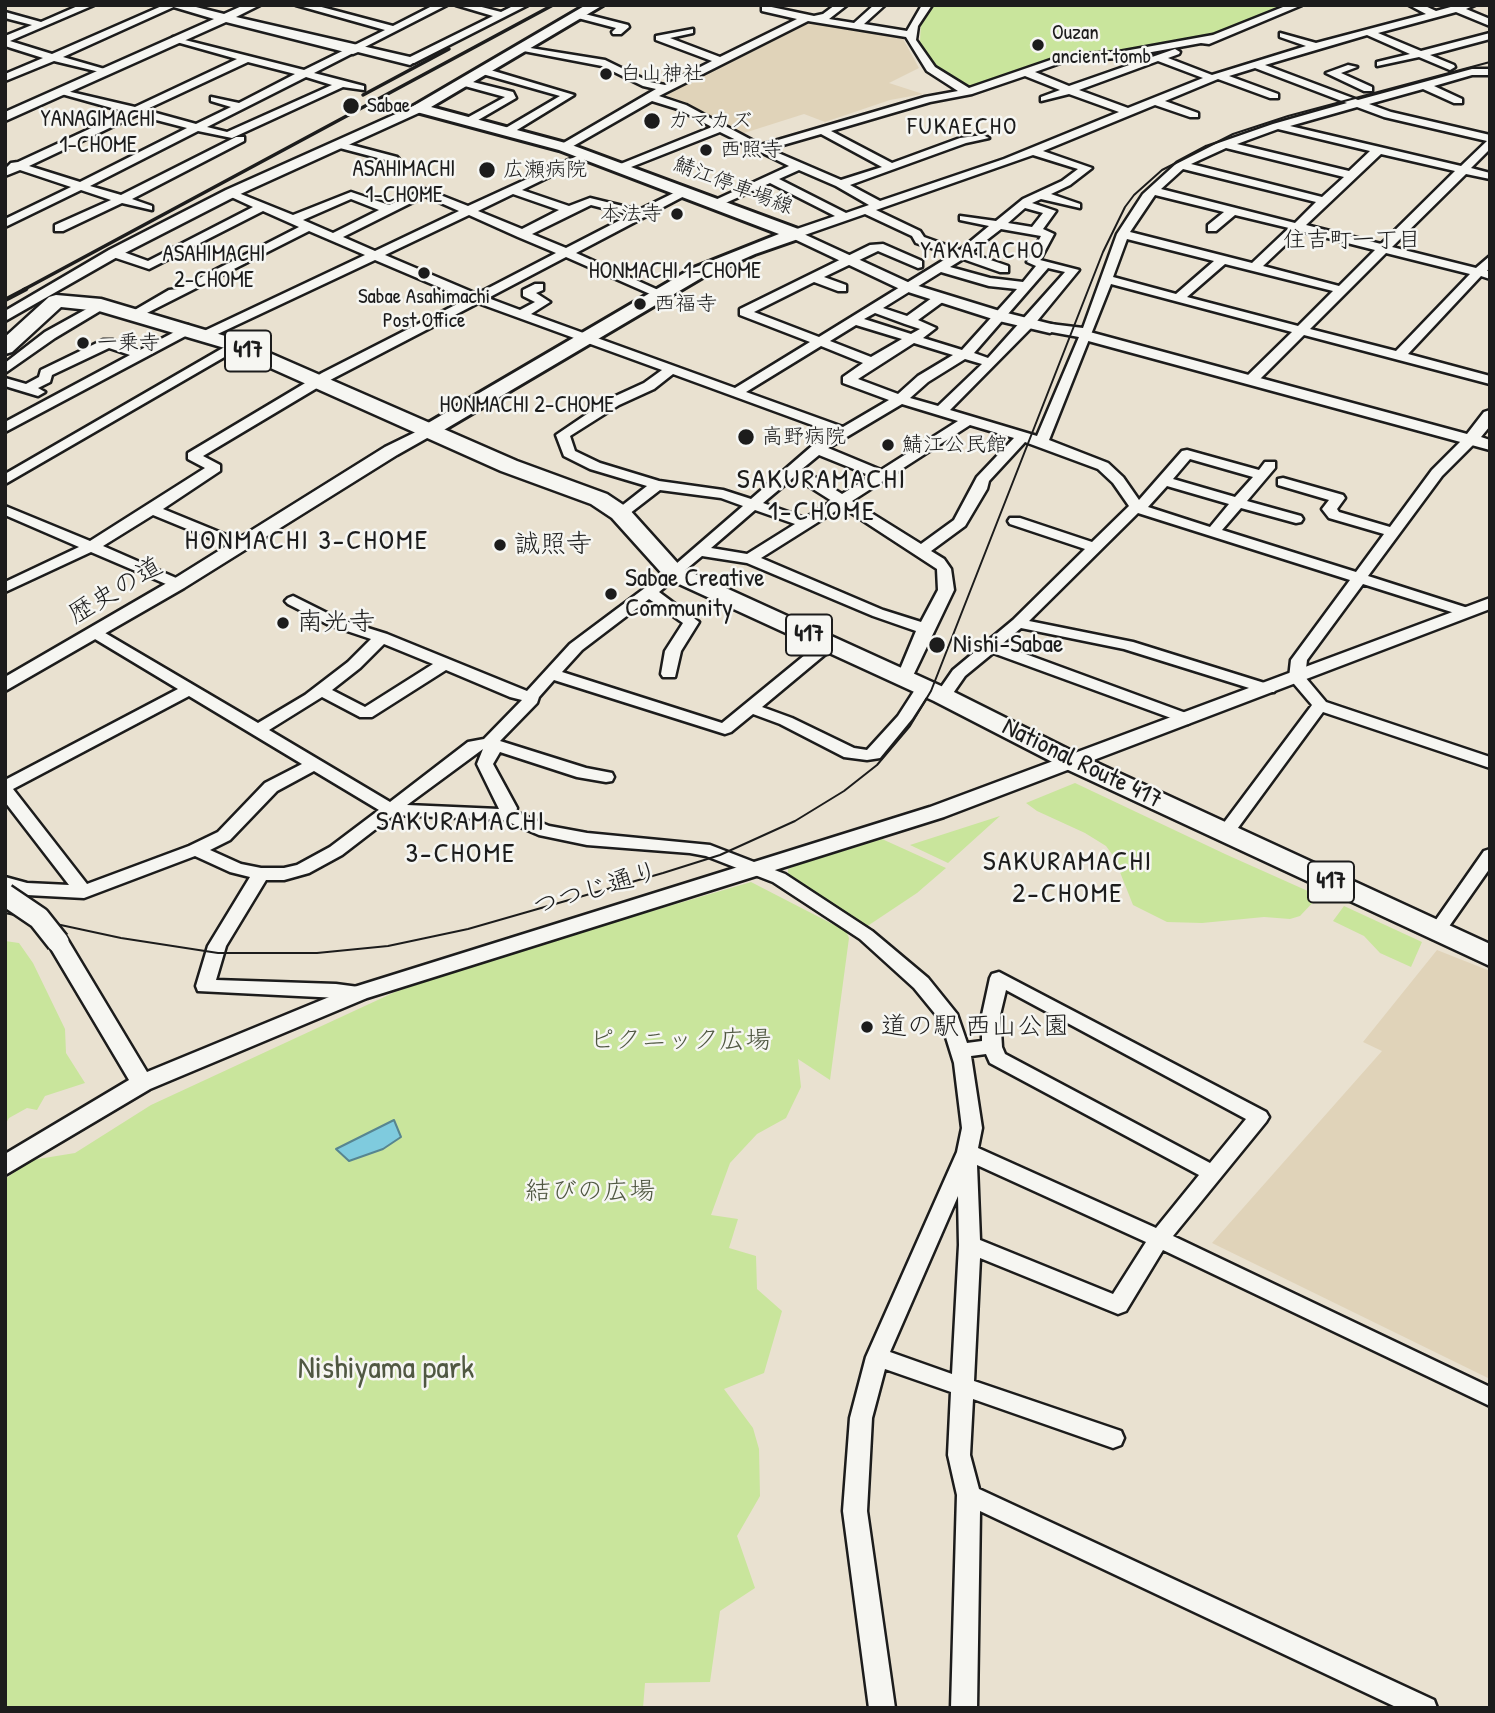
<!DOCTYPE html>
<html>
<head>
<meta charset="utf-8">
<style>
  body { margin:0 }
  #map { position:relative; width:1495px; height:1713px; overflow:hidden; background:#e9e1d0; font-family:"Patrick Hand",sans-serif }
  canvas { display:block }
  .frame { position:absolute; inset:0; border:7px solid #1c1c1c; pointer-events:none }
</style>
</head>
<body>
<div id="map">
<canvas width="1495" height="1713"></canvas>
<div class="frame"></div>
</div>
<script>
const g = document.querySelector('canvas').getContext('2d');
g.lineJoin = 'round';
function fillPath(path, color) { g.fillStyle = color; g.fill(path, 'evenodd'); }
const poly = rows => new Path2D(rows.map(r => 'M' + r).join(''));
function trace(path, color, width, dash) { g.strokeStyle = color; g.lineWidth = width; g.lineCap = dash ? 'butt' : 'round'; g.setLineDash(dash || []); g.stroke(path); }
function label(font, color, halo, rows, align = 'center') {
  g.font = font + ' "Patrick Hand","Klee One",sans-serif'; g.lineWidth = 5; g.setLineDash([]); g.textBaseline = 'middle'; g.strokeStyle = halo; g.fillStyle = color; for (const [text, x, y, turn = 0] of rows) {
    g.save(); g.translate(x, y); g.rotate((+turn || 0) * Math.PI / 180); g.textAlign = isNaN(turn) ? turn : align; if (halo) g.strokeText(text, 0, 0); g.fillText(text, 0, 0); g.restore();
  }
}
fillPath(poly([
  [809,21,902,37,919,68,889,83,923,94,890,100,825,122,804,114,741,134,689,106,660,96],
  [1437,950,1490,971,1490,1379,1212,1243,1382,1051,1363,1042]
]), '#e0d3b9');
fillPath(poly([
  [932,5,1288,5,1215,34,1122,52,1068,56,970,88,939,72,920,42,921,20],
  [1075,783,1225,854,1319,896,1300,916,1290,919,1264,917,1202,923,1167,922,1133,905,1114,857,1106,846,1085,833,1037,811,1026,803],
  [1000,816,948,863,910,845],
  [882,839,946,868,917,893,863,929,788,876,788,869,798,865],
  [751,882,846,931,849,938,830,1080,798,1059,801,1087,786,1118,757,1134,730,1163,711,1215,738,1219,729,1248,756,1256,757,1289,782,1311,764,1373,724,1389,753,1428,759,1449,760,1496,737,1536,755,1588,720,1611,710,1682,645,1683,643,1708,5,1708,5,1179,32,1160,75,1153,151,1105,395,992,526,948],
  [1344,906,1422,942,1411,967,1380,953,1364,936,1333,921],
  [5,941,19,943,33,963,65,1029,66,1053,85,1083,45,1096,37,1110,27,1108,9,1118,5,1125]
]), '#c9e59c');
const water = poly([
  [394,1120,401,1137,383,1149,349,1161,336,1149,394,1120]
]);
fillPath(water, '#7fcbde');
trace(water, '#578590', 2);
const minor = poly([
  [80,5,94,5,10,41,52,54,164,5,178,5,63,57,108,70,108,74,54,61,5,81,5,74,43,58,5,46,5,36,32,25,5,18,5,12,41,22,80,5],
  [296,5,314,5,393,26,434,5,447,5,314,73,364,86,364,90,343,87,232,138,198,131,90,186,121,195,236,137,244,137,244,141,132,199,152,206,152,210,122,203,63,231,55,231,55,225,111,200,81,190,5,227,5,219,71,187,20,170,5,176,5,169,11,163,18,162,126,112,58,93,58,89,135,107,237,59,173,41,173,37,304,70,385,30,296,5],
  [248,62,295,74,239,103,211,97,211,101,231,107,196,124,145,110,248,62],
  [306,77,332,85,227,132,207,127,306,77],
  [137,115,187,128,80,182,29,166,137,115],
  [456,5,474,5,501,12,515,5,528,5,414,63,406,63,406,59,493,16,456,5],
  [762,5,814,16,823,14,835,5,847,5,829,19,854,23,874,5,885,5,864,24,907,31,922,5,932,5,918,26,916,40,935,67,969,88,1065,55,1119,52,1213,35,1288,5,1302,5,1209,44,1201,43,1119,58,1066,61,1035,72,1069,86,1175,49,1180,52,1179,54,1168,58,1212,75,1306,46,1280,37,1280,33,1316,43,1426,14,1409,5,1423,5,1436,11,1458,5,1475,5,1466,9,1490,19,1490,26,1456,12,1378,33,1421,51,1490,33,1490,39,1430,55,1454,65,1455,67,1450,70,1419,57,1377,66,1377,62,1410,54,1367,35,1265,65,1358,100,1472,69,1490,69,1490,75,1472,75,1434,86,1462,99,1462,103,1454,103,1423,89,1369,104,1391,112,1490,135,1490,149,1471,168,1490,173,1490,179,1466,174,1392,247,1476,268,1490,256,1490,267,1487,271,1490,271,1490,279,1481,276,1408,354,1490,376,1490,384,1304,335,1256,383,1246,383,1246,377,1292,332,1111,284,1049,440,1108,463,1123,477,1139,500,1182,451,1187,450,1259,470,1265,462,1275,462,1275,468,1247,501,1301,516,1303,519,1301,522,1296,523,1241,508,1222,530,1356,572,1384,534,1329,518,1322,509,1329,500,1278,485,1278,479,1283,478,1343,495,1345,498,1337,509,1339,512,1390,527,1432,470,1465,437,1475,437,1475,443,1442,476,1368,576,1471,609,1474,612,1471,615,1461,615,1363,584,1307,660,1305,677,1326,702,1490,757,1490,768,1323,712,1232,836,1220,836,1217,832,1220,828,1312,705,1289,678,1291,660,1350,580,1138,513,1029,621,1133,642,1274,686,1276,689,1274,692,1262,692,1124,649,1021,628,1001,645,1194,716,1196,719,1188,724,1182,722,993,653,965,676,949,699,937,699,935,696,953,670,1013,620,1085,549,1010,524,1008,521,1010,518,1020,518,1092,542,1129,506,1113,483,1098,469,1025,442,989,481,987,489,965,526,931,551,944,559,951,569,954,590,910,682,904,684,896,679,916,631,873,616,747,563,702,556,659,592,699,622,681,651,675,677,663,677,661,674,665,651,683,623,649,599,582,650,562,672,722,723,822,641,834,641,836,644,834,647,762,707,792,718,854,748,867,750,898,716,918,685,930,685,932,688,912,719,880,758,867,760,844,757,780,724,753,714,731,732,725,734,554,680,539,697,537,703,500,741,586,768,612,773,614,777,612,781,606,782,577,777,500,752,493,764,517,808,516,812,549,826,587,833,710,845,785,874,872,931,928,978,957,1014,967,1043,982,1041,982,1015,990,978,992,974,999,972,1266,1112,1269,1117,1266,1122,1173,1236,1490,1387,1490,1406,1163,1250,1126,1311,1118,1314,980,1258,974,1381,1121,1431,1124,1438,1121,1445,1113,1448,973,1399,970,1455,979,1489,1434,1700,1437,1708,1398,1708,980,1511,977,1708,951,1708,957,1495,948,1455,951,1392,885,1369,872,1418,867,1511,895,1708,869,1708,843,1511,850,1418,866,1357,957,1152,962,1128,954,1063,941,1021,914,988,860,939,773,882,706,856,690,853,587,845,539,835,504,820,394,815,342,855,309,873,284,880,266,880,226,946,216,980,336,984,366,988,368,993,366,998,359,999,198,991,196,986,208,946,250,877,230,872,195,856,84,898,27,895,5,889,5,877,27,883,69,885,5,802,5,780,178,689,90,636,87,633,90,630,100,630,258,723,305,695,348,662,371,639,329,625,288,604,285,601,288,598,293,596,339,619,387,634,527,691,570,644,669,570,743,506,721,498,660,490,629,514,619,514,617,511,619,508,647,486,590,469,564,456,556,435,609,399,644,383,662,370,478,303,332,379,203,456,220,465,220,471,163,509,246,543,248,546,246,549,236,549,153,515,103,546,183,581,186,584,183,587,173,587,91,552,5,592,5,582,79,547,5,515,5,506,90,541,205,468,188,459,188,453,322,373,467,299,375,260,207,339,202,338,202,332,365,255,309,231,137,318,131,314,133,311,169,290,178,289,299,227,263,211,149,269,110,256,110,250,118,250,148,261,253,207,227,195,227,191,231,190,293,215,351,192,389,205,425,189,468,206,586,152,592,155,590,157,522,190,569,206,590,198,639,210,682,189,690,189,690,193,576,253,667,294,661,298,657,297,566,257,488,298,520,310,535,302,523,296,523,290,535,284,543,284,543,290,536,293,550,302,531,314,735,388,810,342,740,315,740,309,870,245,883,244,922,261,922,267,918,268,878,251,824,277,846,285,846,291,838,291,814,282,754,312,819,337,952,255,916,243,912,236,865,214,799,237,791,237,791,231,835,216,770,183,721,205,713,205,713,201,789,166,720,132,626,169,618,169,618,165,712,127,678,109,652,101,568,149,560,149,560,145,656,89,643,86,602,66,513,49,518,46,605,60,650,82,665,85,712,61,656,40,656,36,693,29,693,33,670,38,720,57,797,19,762,11,762,5],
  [808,21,906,37,927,71,958,91,925,97,761,145,686,105,659,96,808,21],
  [1158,61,1203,78,1128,108,1079,90,1158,61],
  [1255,68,1347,103,1273,124,1207,147,1177,163,1143,194,1117,234,1083,328,1050,324,1044,328,1046,331,1079,337,1037,436,950,410,1033,326,1079,270,1040,260,1054,234,1043,229,1056,211,1032,203,1041,199,1080,208,1080,204,1051,194,1070,185,1092,168,1043,151,1155,105,1190,117,1198,117,1198,113,1165,101,1218,79,1270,98,1278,98,1278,94,1229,76,1255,68],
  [1025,76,1060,90,1041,97,1041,101,1069,94,1119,112,1004,159,880,201,850,185,966,143,989,138,983,135,960,138,892,163,831,131,930,102,972,94,1025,76],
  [1357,107,1384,117,1487,141,1461,166,1290,126,1357,107],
  [1278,129,1370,151,1349,171,1237,144,1278,129],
  [821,134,882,167,841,180,769,149,821,134],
  [1226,148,1344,177,1322,197,1191,164,1226,148],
  [1381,154,1455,171,1381,244,1306,225,1381,154],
  [1033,155,1078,169,1062,181,1023,199,996,221,960,216,960,220,989,226,960,250,924,237,920,231,876,210,1033,155],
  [1183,169,1316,202,1295,223,1161,189,1183,169],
  [799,170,836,186,869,205,846,213,779,179,799,170],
  [513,194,559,210,522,229,478,211,513,194],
  [1155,195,1224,212,1208,225,1208,231,1216,231,1235,215,1289,228,1252,263,1130,232,1155,195],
  [425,196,459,211,375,251,343,237,425,196],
  [351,199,379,210,333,233,303,220,351,199],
  [591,205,630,215,566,248,532,234,591,205],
  [1025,208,1043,213,1032,227,1008,223,1025,208],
  [469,215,518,237,556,253,477,294,385,255,469,215],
  [1001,229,1041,236,1027,262,1036,266,1023,282,990,278,950,267,963,259,1000,272,1008,272,1008,266,970,253,1001,229],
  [1300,231,1375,250,1339,286,1263,266,1300,231],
  [1127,239,1214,261,1176,294,1113,277,1127,239],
  [1386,253,1470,274,1396,351,1310,329,1386,253],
  [1225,264,1333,291,1298,326,1187,297,1225,264],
  [1048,268,1065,272,988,358,974,353,1048,268],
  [941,272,989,286,1017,289,962,350,923,338,936,328,918,320,944,301,944,295,936,295,907,316,883,308,941,272],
  [875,313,905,324,920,329,911,334,864,319,875,313],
  [856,325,902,339,871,357,830,341,856,325],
  [914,343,953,355,918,376,898,394,858,379,914,343],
  [821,346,863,363,843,377,843,383,889,400,843,427,746,392,821,346],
  [965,359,982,364,938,406,910,398,928,382,965,359],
  [673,374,834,433,812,446,751,499,723,490,659,481,600,463,575,451,570,436,619,405,654,389,673,374],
  [902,404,958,421,881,470,828,448,902,404],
  [970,425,1014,438,977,477,954,520,921,544,852,501,970,425],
  [819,455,871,476,842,494,802,469,819,455],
  [1190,459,1253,477,1235,497,1173,479,1190,459],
  [794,477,832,501,805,518,763,503,794,477],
  [1167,486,1229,504,1210,527,1148,507,1167,486],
  [842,507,937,569,938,590,921,622,883,610,761,558,842,507],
  [755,510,795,524,747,554,711,548,755,510],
  [384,644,433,664,365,707,332,690,360,668,384,644],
  [446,670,510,697,522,700,484,739,468,742,390,802,269,730,322,697,360,717,372,717,446,670],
  [189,696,302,764,265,783,218,832,189,846,87,884,13,789,189,696],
  [483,749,477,764,499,809,407,805,483,749],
  [314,771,379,810,330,847,297,865,284,868,261,868,241,864,210,850,230,840,277,791,314,771],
  [1006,990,1246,1119,1210,1163,1005,1054,1002,1047,1000,1015,1006,990],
  [986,1054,990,1063,1199,1175,1156,1228,978,1148,982,1128,971,1056,986,1054],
  [977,1165,1146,1242,1113,1294,980,1240,977,1165],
  [958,1196,959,1245,952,1374,890,1352,958,1196],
  [577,12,628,25,629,27,621,34,613,34,612,32,616,28,574,17,574,13,577,12],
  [1348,65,1357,67,1341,73,1372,87,1372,91,1364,91,1326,73,1348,65],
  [479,69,487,69,574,95,512,133,504,133,504,129,560,96,479,73,479,69],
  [465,80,513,92,516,98,473,123,465,123,465,119,505,97,461,85,460,83,465,80],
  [340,142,397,157,399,159,393,162,336,147,334,145,340,142],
  [101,301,105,302,105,308,55,338,5,373,5,363,45,332,101,301],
  [188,325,194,329,193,332,5,432,5,422,130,355,109,348,52,375,50,382,38,388,45,392,38,396,5,386,5,378,26,384,39,377,41,370,103,340,113,340,140,350,188,325],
  [235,341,241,345,240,348,5,484,5,474,235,341],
  [1490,849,1490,868,1443,935,1431,935,1428,931,1431,927,1484,851,1490,849]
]);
const tertiary = poly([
  [167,5,188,5,224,14,244,5,260,5,236,17,410,57,416,61,410,65,358,52,353,54,226,22,5,121,5,112,214,19,167,5],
  [418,104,424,108,423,111,236,196,119,256,5,321,5,311,109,250,226,190,418,104],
  [795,230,912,284,1003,312,1055,325,1058,328,1050,333,999,321,902,290,790,237,790,231,795,230],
  [1086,331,1467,434,1484,412,1490,410,1490,426,1481,437,1490,440,1490,450,1081,339,1078,336,1086,331],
  [430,425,436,427,438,430,436,433,397,455,184,588,5,691,5,677,172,580,385,447,430,425],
  [1490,598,1490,609,944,817,367,998,150,1089,5,1175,5,1154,129,1080,47,942,50,937,58,935,66,937,147,1072,351,988,930,807,1490,598]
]);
const secondary = poly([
  [586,5,603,5,431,107,569,144,801,230,803,234,801,238,755,254,703,277,437,434,423,434,420,430,423,426,691,269,779,234,559,150,413,111,410,108,586,5]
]);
const trunk = poly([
  [56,295,101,299,242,341,517,461,607,494,628,508,682,568,952,691,1082,756,1490,944,1490,966,1064,768,934,701,666,578,612,518,591,504,501,471,228,349,99,311,61,307,12,352,5,354,5,337,49,297,56,295]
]);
trace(minor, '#1c1c1c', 5);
trace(tertiary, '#1c1c1c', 5);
trace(secondary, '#1c1c1c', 6);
trace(trunk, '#1c1c1c', 5);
fillPath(minor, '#f6f6f2');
fillPath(tertiary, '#f6f6f2');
fillPath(secondary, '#f6f6f2');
fillPath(trunk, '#f6f6f2');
trace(poly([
  [5,913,121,938,218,953,317,953,388,946,468,929,663,873,720,855,795,821,844,791,877,765,910,726,931,691,1103,252,1125,207,1134,195,1162,170,1233,134,1288,116,1490,62]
]), '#1c1c1c', 2);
trace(poly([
  [363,95,449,49],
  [23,290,553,5]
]), '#1c1c1c', 3.5);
trace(poly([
  [5,300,26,289]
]), '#1c1c1c', 4.5);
const tertiaryBridge = poly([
  [5,895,39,918,58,942]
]);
trace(tertiaryBridge, '#1c1c1c', 26, []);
trace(tertiaryBridge, '#f6f6f2', 21);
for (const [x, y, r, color] of [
  [1038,45,7,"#1c1c1c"],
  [606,74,7,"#1c1c1c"],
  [351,106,9,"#1c1c1c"],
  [652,121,9,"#1c1c1c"],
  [706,150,7,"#1c1c1c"],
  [487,170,9,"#1c1c1c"],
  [677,214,7,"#1c1c1c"],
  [424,273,7,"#1c1c1c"],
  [640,304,7,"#1c1c1c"],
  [83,343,7,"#1c1c1c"],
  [746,437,9,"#1c1c1c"],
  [888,445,7,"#1c1c1c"],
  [500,545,7,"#1c1c1c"],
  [611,594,7,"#1c1c1c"],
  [283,623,7,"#1c1c1c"],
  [937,645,9,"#1c1c1c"],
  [867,1027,7,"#1c1c1c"]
]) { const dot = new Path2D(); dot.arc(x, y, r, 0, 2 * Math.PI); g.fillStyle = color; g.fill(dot); trace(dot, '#f6f6f2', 2.5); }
label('21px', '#1c1c1c', '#f6f6f2', [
  ["Ouzan",1052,33],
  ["ancient tomb",1052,57],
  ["白山神社",620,74],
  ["Sabae",367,106],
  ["カマカズ",668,121],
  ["西照寺",720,150],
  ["広瀬病院",503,170],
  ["本法寺",663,214,"right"],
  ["Sabae Asahimachi",424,297,"center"],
  ["Post Office",424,321,"center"],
  ["西福寺",654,304],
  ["一乗寺",97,343],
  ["高野病院",762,437],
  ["鯖江公民館",902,445]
], 'left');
label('21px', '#1c1c1c', '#f6f6f2', [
  ["鯖江停車場線",733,186,21]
]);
label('23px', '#1c1c1c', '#f6f6f2', [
  ["YANAGIMACHI",98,120],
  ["1-CHOME",98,146],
  ["ASAHIMACHI",404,170],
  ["1-CHOME",404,196],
  ["住吉町一丁目",1352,241],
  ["ASAHIMACHI",214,255],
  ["2-CHOME",214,281],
  ["HONMACHI 1-CHOME",675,272],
  ["HONMACHI 2-CHOME",527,406]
]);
g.letterSpacing = '2px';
label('24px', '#1c1c1c', '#f6f6f2', [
  ["FUKAECHO",963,128],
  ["YAKATACHO",983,252]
]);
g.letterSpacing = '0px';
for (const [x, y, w] of [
  [248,351,46],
  [809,635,46],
  [1331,882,46]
]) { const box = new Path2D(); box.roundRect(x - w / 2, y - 20.5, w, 41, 5); g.fillStyle = '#f6f6f2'; g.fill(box); trace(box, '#1c1c1c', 2); }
label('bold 24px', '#1c1c1c', null, [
  ["417",248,351],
  ["417",809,635],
  ["417",1331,882]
]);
label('26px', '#1c1c1c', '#f6f6f2', [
  ["誠照寺",514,545],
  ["Sabae Creative",625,579],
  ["Community",625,609],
  ["南光寺",297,623],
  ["Nishi-Sabae",953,645],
  ["道の駅 西山公園",881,1027]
], 'left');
label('26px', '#1c1c1c', '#f6f6f2', [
  ["歴史の道",116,591,-31],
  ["National Route 417",1082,764,26],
  ["つつじ通り",596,890,-17]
]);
label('26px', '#505842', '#f6f6f2', [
  ["ピクニック広場",680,1041],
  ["結びの広場",590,1192]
]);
g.letterSpacing = '2px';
label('28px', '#1c1c1c', '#f6f6f2', [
  ["SAKURAMACHI",822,481],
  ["1-CHOME",822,513],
  ["HONMACHI 3-CHOME",307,542],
  ["SAKURAMACHI",461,823],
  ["3-CHOME",461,855],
  ["SAKURAMACHI",1068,863],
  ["2-CHOME",1068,895]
]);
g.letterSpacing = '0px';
label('32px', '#505842', '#f6f6f2', [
  ["Nishiyama park",386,1369]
]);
</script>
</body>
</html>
